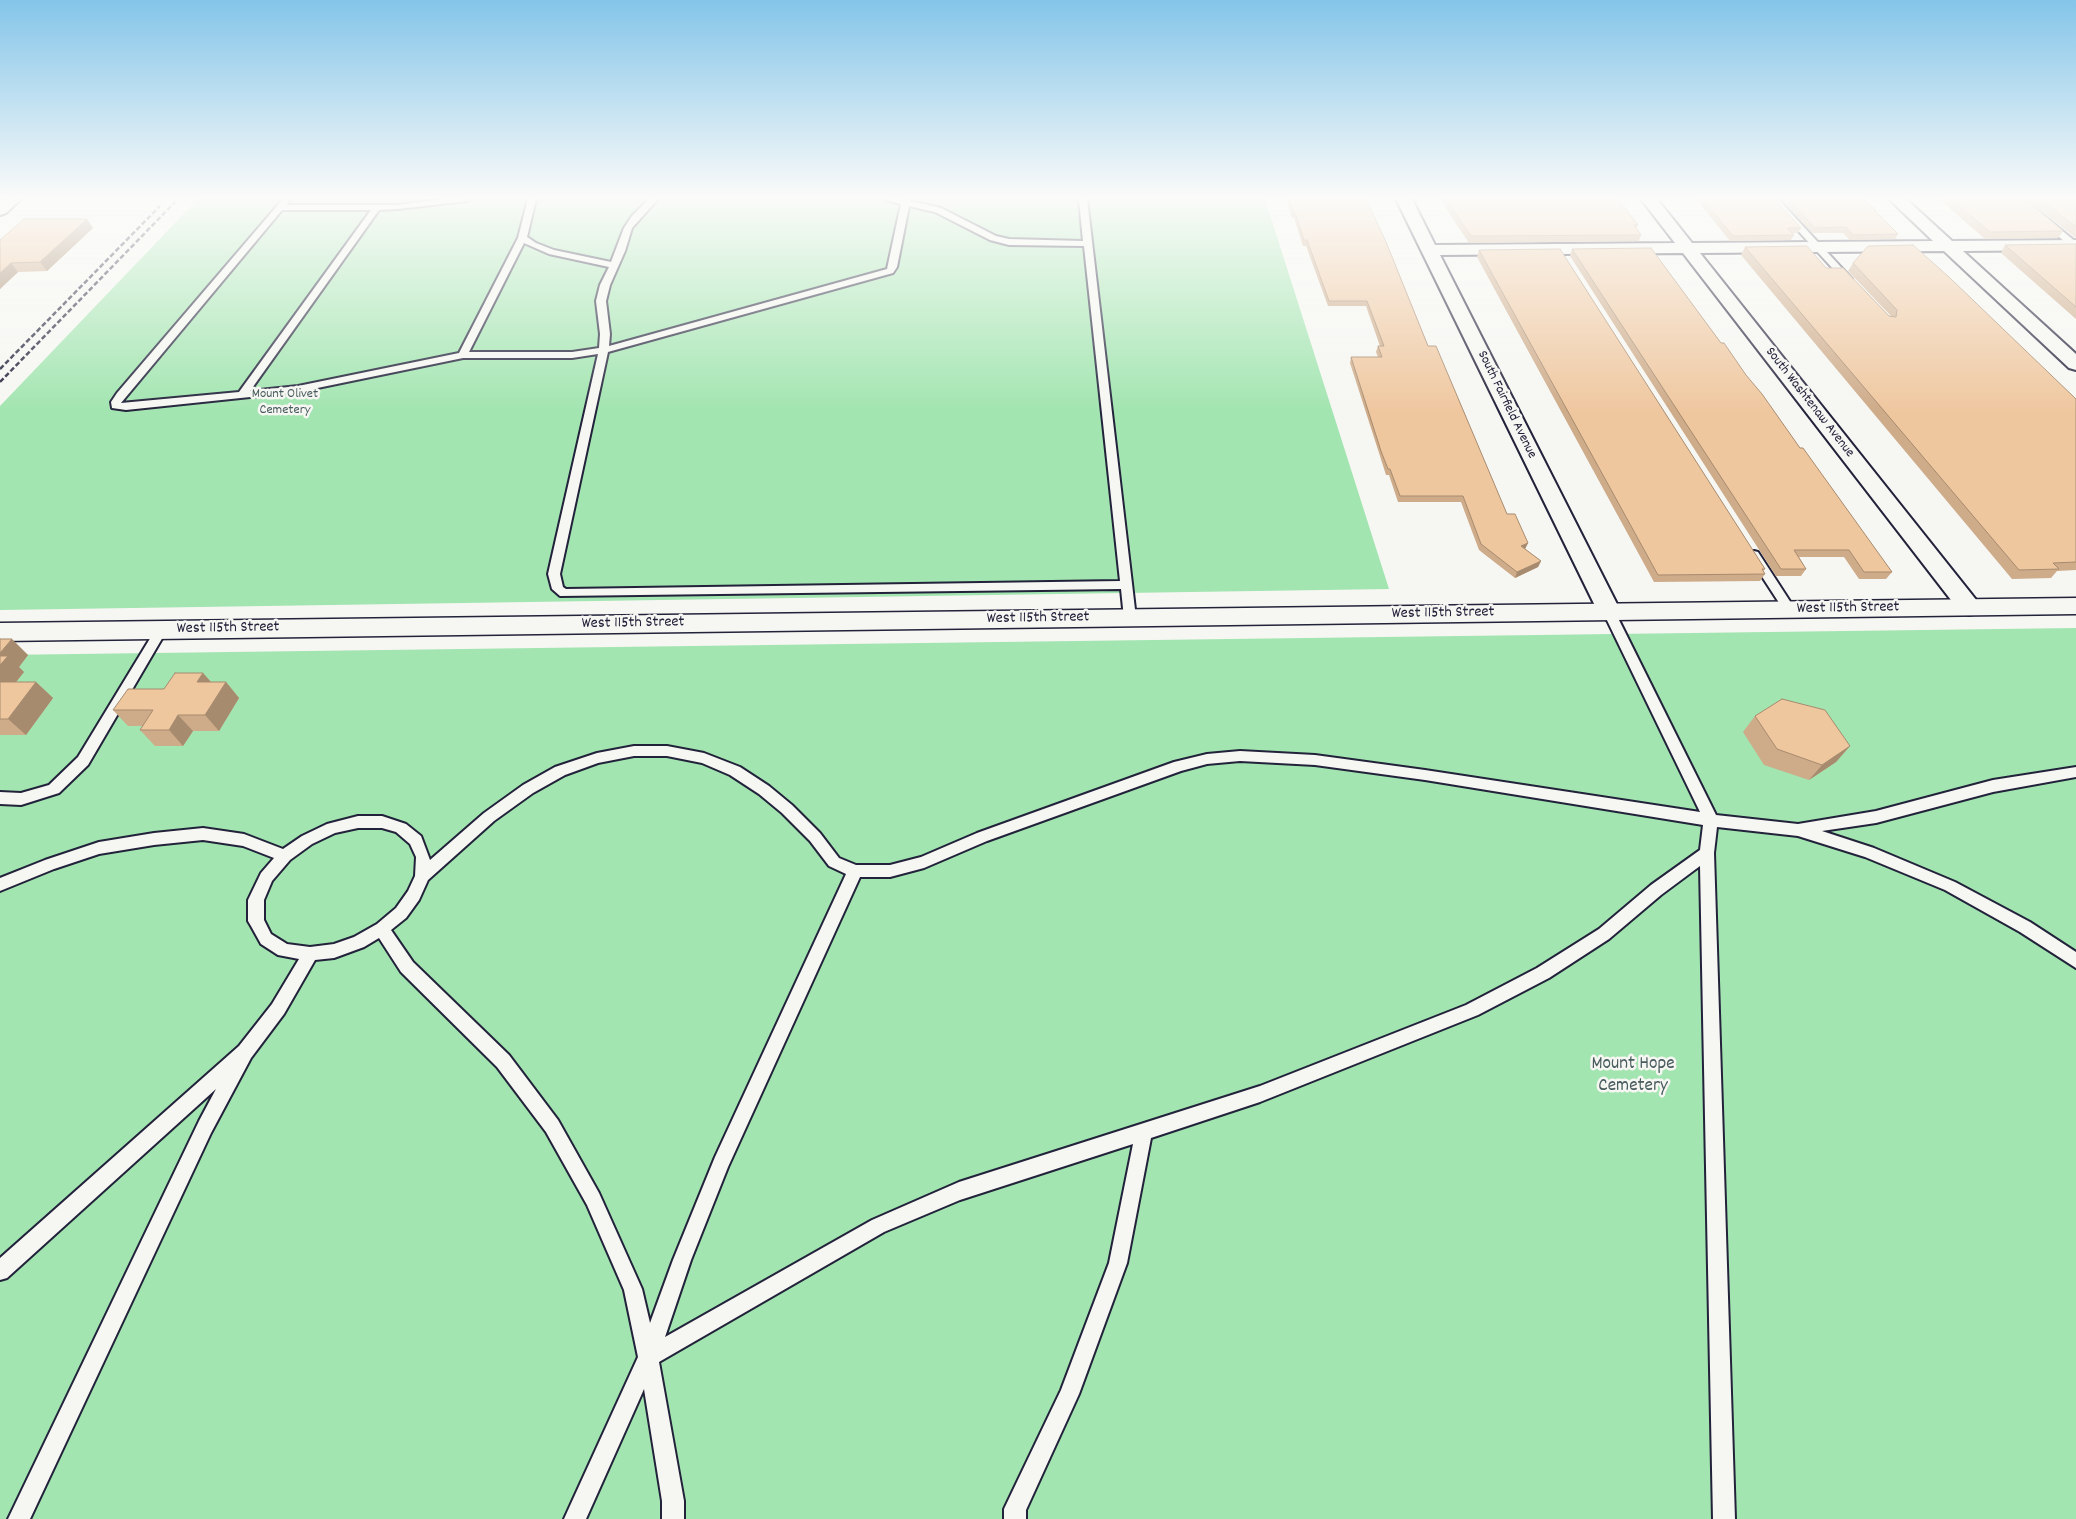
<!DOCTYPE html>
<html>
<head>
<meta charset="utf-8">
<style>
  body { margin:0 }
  canvas { display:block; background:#f6f6f2 }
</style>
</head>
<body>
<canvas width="2076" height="1519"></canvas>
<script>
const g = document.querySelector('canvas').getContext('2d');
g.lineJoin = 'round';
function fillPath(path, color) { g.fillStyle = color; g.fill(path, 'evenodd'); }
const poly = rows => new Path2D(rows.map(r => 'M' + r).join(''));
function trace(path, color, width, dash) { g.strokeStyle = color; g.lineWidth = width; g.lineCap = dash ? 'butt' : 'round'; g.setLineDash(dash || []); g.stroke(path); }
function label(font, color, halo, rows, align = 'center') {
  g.font = font + ' Dekko,sans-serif'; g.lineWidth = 5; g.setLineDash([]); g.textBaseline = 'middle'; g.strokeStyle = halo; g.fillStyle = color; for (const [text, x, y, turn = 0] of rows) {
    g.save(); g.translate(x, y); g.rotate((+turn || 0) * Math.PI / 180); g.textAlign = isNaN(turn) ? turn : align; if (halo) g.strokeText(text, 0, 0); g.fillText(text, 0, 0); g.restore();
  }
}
fillPath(poly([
  [198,199,1265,199,1389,589,0,610,0,406],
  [2076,628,2076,1519,0,1519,0,655]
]), '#a2e5b0');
const service = poly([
  [283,199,291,199,286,205,398,205,445,199,470,199,466,201,398,209,379,210,250,391,298,386,459,353,518,238,528,199,536,199,527,237,536,243,554,250,611,262,624,228,632,216,649,199,658,199,632,228,625,251,610,285,606,301,610,334,609,346,887,269,901,204,883,199,910,199,910,201,941,208,996,236,1009,239,1083,241,1079,199,1087,199,1136,618,1130,622,1124,618,1121,589,560,596,552,589,548,574,598,354,572,358,463,358,298,392,126,410,112,408,111,402,117,393,283,199],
  [909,206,935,212,990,240,1009,245,1084,246,1120,581,566,589,563,587,560,574,608,352,893,273,897,267,909,206],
  [282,210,371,210,239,392,121,403,282,210],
  [524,243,549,254,609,267,600,285,596,301,600,334,599,348,572,352,469,352,524,243],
  [1769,199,1778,199,1852,279,1852,283,1846,283,1769,199],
  [2014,199,2023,199,2076,242,2076,247,2071,247,2014,199],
  [1754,551,1758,552,1793,606,1795,609,1793,612,1785,612,1748,555,1754,551],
  [1609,608,1615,612,1716,815,1798,824,1876,811,1993,780,2076,767,2076,777,1993,792,1876,823,1822,831,1874,848,1955,882,2030,922,2076,952,2076,968,2020,932,1945,890,1865,857,1798,836,1717,827,1714,853,1735,1519,1713,1519,1700,866,1661,895,1609,939,1549,978,1478,1015,1260,1102,1151,1138,1127,1263,1079,1394,1026,1510,1026,1519,1004,1519,1004,1509,1061,1390,1109,1263,1133,1144,960,1200,884,1232,659,1362,684,1501,684,1519,662,1519,662,1501,644,1389,586,1519,564,1519,638,1357,624,1290,587,1205,546,1132,497,1067,401,972,379,938,364,947,334,958,315,960,284,1014,251,1058,211,1133,30,1519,8,1519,199,1121,216,1089,7,1278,0,1280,0,1258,239,1046,272,1004,299,959,278,955,261,944,251,926,248,921,248,900,261,873,274,858,243,846,203,840,154,845,99,854,54,869,0,891,0,878,45,860,99,842,154,833,203,828,244,834,283,849,302,836,327,824,358,816,382,816,406,824,421,836,430,860,484,813,523,785,555,767,597,753,634,746,667,746,704,753,740,767,769,786,792,805,820,833,839,858,856,865,890,865,921,857,977,833,1174,762,1207,754,1240,751,1315,755,1425,770,1700,812,1603,612,1609,608],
  [634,756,667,756,702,763,730,775,759,794,782,813,810,841,829,866,846,874,715,1157,673,1260,650,1323,642,1289,599,1193,558,1120,509,1055,413,962,391,930,406,918,419,900,428,880,494,821,533,793,565,775,598,763,634,756],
  [1240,761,1315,765,1425,780,1703,825,1700,850,1651,885,1599,929,1537,968,1466,1005,1260,1086,959,1182,872,1220,665,1337,691,1260,728,1167,860,877,890,877,924,868,987,841,1181,771,1207,764,1240,761],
  [358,828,382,828,396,832,410,844,416,857,415,876,408,891,396,908,377,924,354,937,334,944,310,947,287,944,271,934,264,920,264,900,272,881,290,860,312,844,335,833,358,828],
  [161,626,167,630,88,765,59,793,21,805,0,804,0,792,21,793,49,785,78,757,157,627,161,626]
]);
const minor = poly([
  [3,199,21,199,6,213,0,215,0,202,3,199],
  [1396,199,1412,199,1435,245,1675,243,1641,199,1657,199,1692,243,1933,241,1889,199,1906,199,1952,241,2076,240,2076,250,1963,251,2076,354,2076,370,2069,368,1944,251,1700,253,1977,601,1981,607,1977,613,1969,615,1961,613,1683,253,1440,255,1621,612,1617,618,1609,620,1601,618,1396,199]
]);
const tertiary = poly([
  [2076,598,2076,614,0,641,0,623,2076,598]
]);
trace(service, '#22223b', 4);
trace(minor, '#22223b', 4);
trace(tertiary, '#22223b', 3);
fillPath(service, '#f6f6f2');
fillPath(minor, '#f6f6f2');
fillPath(tertiary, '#f6f6f2');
trace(poly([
  [0,369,160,206],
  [0,382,178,199]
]), '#22223b', 2.5, [5, 2.5]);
fillPath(poly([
  [1286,199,1366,199,1428,346,1507,514,1528,543,1525,549,1541,561,1538,567,1515,578,1479,550,1461,502,1398,502,1389,475,1386,475,1380,456,1350,363,1351,357,1378,357,1376,352,1378,346,1380,346,1366,306,1328,306,1306,246,1303,246,1294,218,1292,218],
  [1441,199,1618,199,1638,225,1636,228,1641,235,1639,241,1469,243,1449,213],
  [1696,199,1774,199,1801,228,1798,233,1792,233,1794,235,1791,240,1730,241],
  [1781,199,1863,199,1876,210,1875,212,1898,234,1895,239,1850,240,1843,233,1812,233],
  [1939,199,2025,199,2063,231,2058,238,1985,239],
  [2026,199,2076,199,2076,238],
  [93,228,47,271,18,272,0,289,0,240],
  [2076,244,2076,319,2001,253,2005,245],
  [1745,247,1826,268,1889,316,1891,316,1848,271,1853,263,2076,399,2076,570,2057,571,2051,578,2012,579,1741,255],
  [1572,249,1721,343,1892,572,1886,579,1859,579,1844,557,1799,557,1806,569,1801,576,1776,576,1570,256],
  [1479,250,1765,569,1763,571,1765,574,1760,581,1654,582,1477,257],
  [0,639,28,655,19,667,24,672,16,682,36,682,53,698,26,735,0,735],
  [203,673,211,682,226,682,239,698,219,731,193,731,183,746,155,746,140,730,143,726,128,726,113,710],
  [1755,716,1850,746,1836,762,1809,780,1764,765,1743,732]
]), '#ceab89');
fillPath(poly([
  [87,219,93,228,47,271,40,262],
  [11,263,18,272,0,289,0,273],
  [1528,543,1525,549,1518,552,1521,546],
  [1541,561,1538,567,1515,578,1517,572],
  [12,639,28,655,19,667,24,672,8,692,0,685,0,653],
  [203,673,217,689,197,682],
  [36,682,53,698,26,735,8,719],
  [226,682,239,698,219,731,205,715],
  [178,715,193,731,183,746,169,730],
  [1850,746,1836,762,1809,780,1822,765]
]), '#a78b6f');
const building = poly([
  [1289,199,1366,199,1386,242,1428,346,1436,346,1507,514,1515,514,1528,543,1521,546,1541,561,1517,572,1481,544,1463,496,1400,496,1390,469,1388,469,1381,451,1351,357,1382,357,1378,346,1384,346,1367,301,1329,301,1307,240,1304,240,1295,212,1293,212,1289,199],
  [1446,199,1618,199,1638,225,1634,225,1641,235,1471,236,1451,207,1446,199],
  [1702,199,1774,199,1801,228,1787,228,1794,235,1733,236,1702,199],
  [1788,199,1863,199,1876,210,1874,210,1898,234,1853,235,1846,227,1815,228,1788,199],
  [1951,199,2025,199,2063,231,1990,232,1951,199],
  [2040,199,2076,199,2076,227,2040,199],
  [24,219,87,219,40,262,11,263,0,273,0,240,24,219],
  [2076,244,2076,307,2005,245,2076,244],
  [1913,245,1950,278,2076,399,2076,562,2053,563,2059,569,2019,570,1745,247,1807,246,1826,268,1843,268,1889,316,1896,317,1897,310,1853,263,1868,246,1913,245],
  [1651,248,1721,343,1724,343,1746,375,1762,394,1800,448,1803,448,1892,572,1864,572,1849,550,1794,550,1806,569,1781,569,1572,249,1651,248],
  [1560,249,1765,569,1762,569,1765,574,1658,575,1479,250,1560,249],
  [0,639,12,639,0,653,0,639],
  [0,656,8,656,0,665,0,656],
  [175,673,203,673,197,682,226,682,205,715,178,715,169,730,140,730,153,710,113,710,128,689,164,689,175,673],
  [0,682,36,682,8,719,0,719,0,682],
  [1782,699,1825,710,1850,746,1822,765,1777,749,1755,716,1782,699]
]);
fillPath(building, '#efc79f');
trace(building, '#a78b6f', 1);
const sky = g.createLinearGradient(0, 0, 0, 412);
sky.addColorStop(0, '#84c5e9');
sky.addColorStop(0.48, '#fbfbf9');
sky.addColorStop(1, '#fbfbf900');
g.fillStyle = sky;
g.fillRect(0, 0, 2076, 412);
label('14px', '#485c5e', '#f6f6f2', [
  ["Mount Olivet",285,395],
  ["Cemetery",285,411]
]);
label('14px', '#22223b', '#f6f6f2', [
  ["South Washtenaw Avenue",1809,403,52],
  ["South Fairfield Avenue",1506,405,64]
]);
label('16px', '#22223b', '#f6f6f2', [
  ["West 115th Street",1848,609,-1],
  ["West 115th Street",1443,614,-1],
  ["West 115th Street",1038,619,-1],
  ["West 115th Street",633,624,-1],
  ["West 115th Street",228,629,-1]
]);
label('19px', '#485c5e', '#f6f6f2', [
  ["Mount Hope",1633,1065],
  ["Cemetery",1633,1087]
]);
</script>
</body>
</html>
